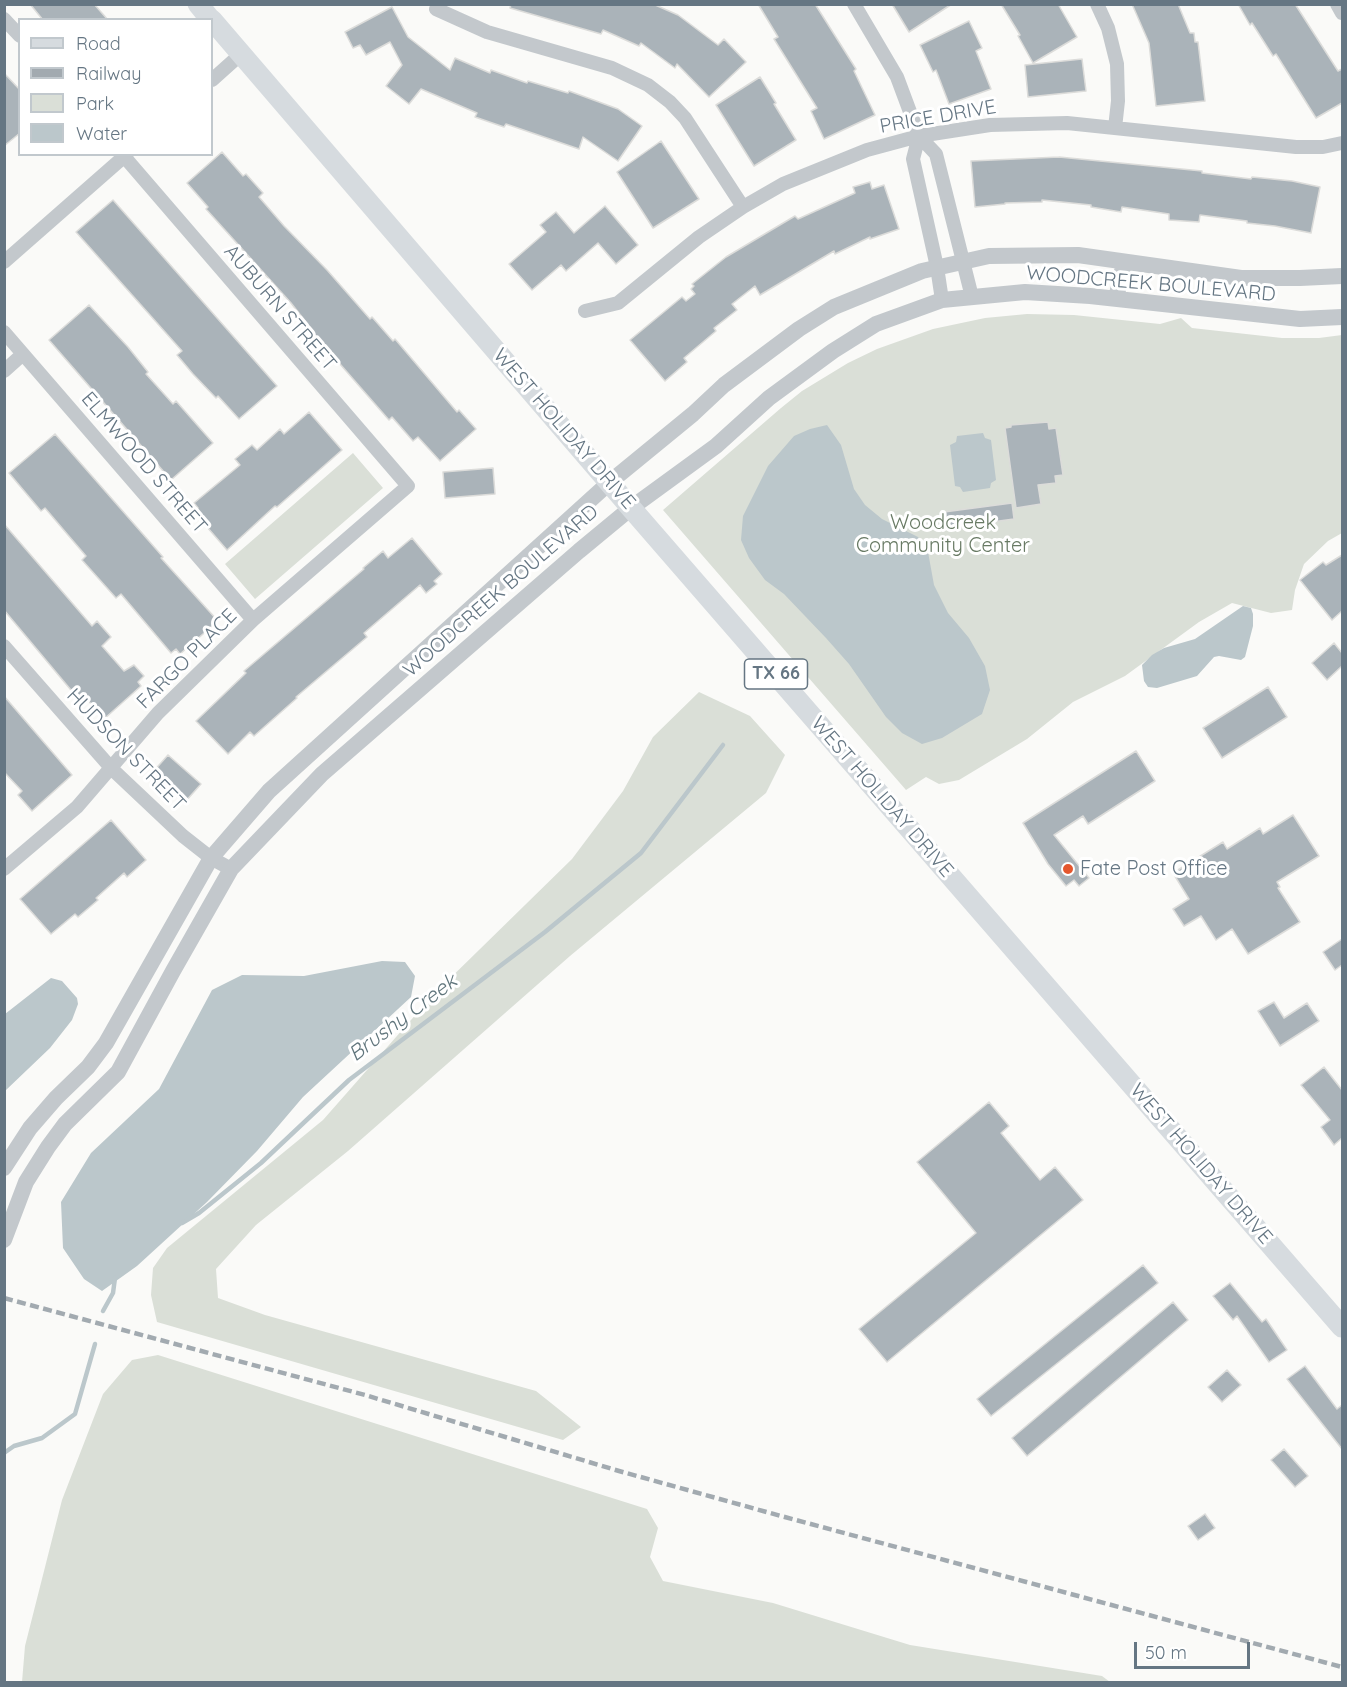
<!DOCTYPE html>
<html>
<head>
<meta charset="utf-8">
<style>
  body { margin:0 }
  #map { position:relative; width:1347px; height:1687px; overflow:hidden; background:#fafaf8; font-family:Quicksand,sans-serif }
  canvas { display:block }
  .frame { position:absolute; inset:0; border:6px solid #657683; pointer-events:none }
  .legend { position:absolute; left:18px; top:18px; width:195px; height:138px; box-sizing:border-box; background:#fff; border:2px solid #c1c8cd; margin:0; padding:8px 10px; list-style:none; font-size:18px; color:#657683 }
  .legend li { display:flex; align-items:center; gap:12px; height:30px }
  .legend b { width:30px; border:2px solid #c1c8cd }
  .scale { position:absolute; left:1134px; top:1642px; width:116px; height:27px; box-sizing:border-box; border:3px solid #657683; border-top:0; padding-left:8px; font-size:18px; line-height:21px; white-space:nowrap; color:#657683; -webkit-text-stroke:4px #fff; paint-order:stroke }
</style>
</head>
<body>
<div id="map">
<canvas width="1347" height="1687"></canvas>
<div class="frame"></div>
<ul class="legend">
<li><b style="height:8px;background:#d6dbdf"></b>Road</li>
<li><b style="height:8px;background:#a2aab0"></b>Railway</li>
<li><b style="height:16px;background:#dadfd7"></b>Park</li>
<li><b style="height:16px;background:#bbc7cb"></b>Water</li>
</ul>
<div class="scale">50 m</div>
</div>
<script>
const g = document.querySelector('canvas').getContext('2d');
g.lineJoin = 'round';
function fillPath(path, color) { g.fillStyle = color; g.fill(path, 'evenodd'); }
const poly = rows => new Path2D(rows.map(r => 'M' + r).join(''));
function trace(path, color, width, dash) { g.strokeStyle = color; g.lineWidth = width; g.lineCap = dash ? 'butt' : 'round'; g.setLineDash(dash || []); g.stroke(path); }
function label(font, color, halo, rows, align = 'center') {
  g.font = font + ' Quicksand,sans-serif'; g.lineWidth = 6; g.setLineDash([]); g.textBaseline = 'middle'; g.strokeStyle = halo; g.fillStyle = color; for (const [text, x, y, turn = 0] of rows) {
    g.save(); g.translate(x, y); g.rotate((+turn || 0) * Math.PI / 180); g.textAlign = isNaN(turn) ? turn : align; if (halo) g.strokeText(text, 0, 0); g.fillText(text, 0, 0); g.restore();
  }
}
fillPath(poly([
  [1027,314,1074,315,1160,324,1181,318,1192,328,1282,338,1319,338,1342,335,1342,533,1328,541,1304,564,1295,590,1292,610,1271,613,1232,603,1199,622,1125,676,1073,702,1027,739,959,780,939,784,926,777,906,790,663,510,781,408,802,391,848,363,877,349,933,329,985,318],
  [353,453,383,488,255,599,225,564],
  [699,692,750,716,785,755,766,793,570,956,348,1151,256,1225,216,1269,218,1298,265,1315,536,1391,581,1427,563,1440,157,1322,151,1295,153,1268,167,1248,323,1120,433,995,572,859,623,791,653,737],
  [158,1355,647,1509,658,1528,650,1557,663,1581,773,1603,910,1645,1102,1676,1110,1682,22,1682,25,1646,62,1500,103,1394,132,1360]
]), '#dadfd7');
fillPath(poly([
  [827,425,841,445,854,489,865,505,882,519,918,537,928,552,934,585,948,613,969,638,985,666,990,690,982,714,942,738,922,744,902,733,886,717,849,664,826,638,784,594,765,580,749,558,741,540,743,516,768,466,794,436,810,429],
  [983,433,985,438,991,440,996,480,991,483,990,488,963,492,960,487,955,486,950,445,956,442,957,436],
  [1243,606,1251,608,1253,614,1253,626,1245,657,1241,660,1219,656,1214,657,1197,676,1157,688,1148,687,1144,681,1142,665,1152,655,1164,648,1195,639],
  [382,961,405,962,415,976,411,997,303,1097,257,1151,207,1202,137,1266,102,1291,84,1279,63,1248,61,1202,91,1153,159,1089,212,990,242,975,304,976],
  [51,978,62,981,77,998,78,1004,72,1020,50,1048,5,1091,5,1014]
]), '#bbc7cb');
trace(poly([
  [182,1223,199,1213,261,1163,349,1080,545,932,641,853,723,745],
  [103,1311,113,1293,115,1278],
  [4,1453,14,1446,42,1438,75,1414,95,1344]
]), '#bbc7cb', 4.5);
const building = poly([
  [30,4,94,4,108,20,43,20,30,4],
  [511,4,653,4,678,15,718,45,724,39,746,62,709,97,677,64,675,68,641,43,639,46,603,30,601,34,510,8,511,4],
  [758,4,815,4,856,69,854,71,875,115,824,139,811,111,817,108,774,39,778,37,758,4],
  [892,4,952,4,909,32,892,4],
  [1001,4,1058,4,1077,37,1033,63,1018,36,1020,35,1001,4],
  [1132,4,1178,4,1190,33,1194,33,1195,42,1198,42,1205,101,1156,106,1149,43,1132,4],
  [1238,4,1295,4,1338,71,1342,69,1342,103,1316,118,1276,54,1273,56,1252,23,1250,25,1238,4],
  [392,7,408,37,450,70,455,58,490,73,491,70,527,83,528,81,568,93,569,91,618,109,642,126,618,161,583,137,579,149,506,124,504,127,475,117,477,113,421,89,409,104,386,86,402,65,390,42,366,55,360,45,353,48,345,32,392,7],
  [969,21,982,48,976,51,991,89,949,104,936,70,933,72,920,45,969,21],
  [1082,59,1086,91,1028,97,1025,65,1082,59],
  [4,73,20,90,20,133,4,146,4,73],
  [760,77,776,103,774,104,796,140,754,166,716,105,760,77],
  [661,141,699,199,653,228,617,172,661,141],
  [222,152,243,176,246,174,263,193,259,197,284,226,327,270,370,319,372,317,393,341,395,339,457,412,459,410,476,429,440,461,418,437,413,441,392,417,389,420,312,332,313,331,291,303,206,209,208,207,187,183,222,152],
  [1059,157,1202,171,1202,173,1251,179,1252,177,1292,181,1320,187,1311,233,1275,226,1247,223,1247,221,1200,215,1199,222,1169,220,1169,214,1122,207,1121,212,1091,207,1091,205,1042,200,1042,202,1005,203,1005,204,975,207,971,161,1059,157],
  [870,182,872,189,884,185,899,229,870,239,870,237,835,254,834,251,760,295,755,286,732,304,737,310,714,328,716,331,684,358,687,362,665,381,630,340,682,297,686,301,695,294,691,289,694,286,692,284,726,257,795,216,798,219,855,193,853,187,870,182],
  [113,200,277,386,239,419,218,396,216,398,193,374,177,355,182,351,76,232,113,200],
  [605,206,638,245,616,264,598,243,566,271,561,265,532,290,509,264,546,232,540,225,556,212,574,233,605,206],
  [89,305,128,347,148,372,146,374,173,404,176,401,213,443,171,480,49,340,89,305],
  [309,412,342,450,277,507,275,506,227,550,194,512,198,508,194,503,240,465,235,459,252,445,257,450,280,429,284,434,309,412],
  [1048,422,1049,429,1056,428,1063,475,1055,476,1056,483,1038,485,1041,504,1016,508,1005,428,1011,427,1011,425,1048,422],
  [55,434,163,557,161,558,218,621,180,654,176,649,171,653,121,594,116,598,82,560,86,556,68,535,45,508,41,511,9,473,55,434],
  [493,468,495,494,445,498,443,472,493,468],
  [1012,503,1014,519,947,528,944,512,1012,503],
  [4,524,92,626,97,621,111,637,102,646,124,671,134,665,144,676,138,682,141,686,104,719,86,698,81,702,4,610,4,524],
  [412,538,442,574,434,581,437,584,426,593,420,585,364,633,367,637,296,697,297,698,254,736,250,732,228,754,196,721,246,673,244,671,364,569,363,568,383,551,388,558,412,538],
  [1342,555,1342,611,1332,620,1300,580,1323,562,1326,565,1342,555],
  [1334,643,1342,653,1342,666,1327,680,1312,663,1334,643],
  [1268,687,1287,717,1222,758,1203,728,1268,687],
  [4,696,72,775,32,811,18,795,22,791,4,772,4,696],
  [1136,751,1155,781,1088,824,1083,816,1054,835,1089,878,1079,886,1074,880,1066,886,1048,864,1023,823,1136,751],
  [168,755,201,784,185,802,152,773,168,755],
  [1293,815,1319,856,1277,882,1280,887,1278,888,1300,922,1248,954,1232,929,1216,940,1201,916,1184,926,1173,909,1189,899,1173,873,1223,842,1227,849,1260,828,1263,834,1293,815],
  [111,820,146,860,127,877,124,873,96,898,98,900,78,917,75,914,51,934,20,899,111,820],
  [1342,939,1342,965,1335,970,1323,952,1342,939],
  [1274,1002,1284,1018,1307,1003,1319,1021,1280,1046,1258,1011,1274,1002],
  [1324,1067,1342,1090,1342,1138,1334,1145,1321,1127,1330,1120,1301,1085,1324,1067],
  [989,1102,1009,1126,1001,1133,1040,1180,1055,1167,1083,1200,887,1362,859,1329,976,1233,917,1162,989,1102],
  [1143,1265,1158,1283,991,1416,977,1399,1143,1265],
  [1230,1283,1262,1322,1266,1319,1287,1350,1269,1362,1237,1316,1233,1320,1213,1296,1230,1283],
  [1173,1302,1188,1320,1027,1456,1012,1438,1173,1302],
  [1305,1366,1337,1409,1342,1405,1342,1449,1287,1379,1305,1366],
  [1227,1370,1241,1385,1222,1402,1208,1387,1227,1370],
  [1284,1449,1308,1476,1295,1487,1271,1460,1284,1449],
  [1205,1514,1215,1528,1198,1540,1188,1526,1205,1514]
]);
fillPath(building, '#aab3b9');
trace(building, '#dcdcda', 1.5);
trace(poly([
  [439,4,436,9,487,32,612,68,648,85,670,102,685,118,743,207],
  [854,4,897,77,919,136,936,154,972,297],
  [1097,4,1108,28,1117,64,1118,101,1115,128],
  [1337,4,1342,13],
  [4,19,20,36],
  [212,80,241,54],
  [919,136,913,159,937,267,942,300],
  [4,262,127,154],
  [585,311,618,303,699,237,743,207,783,184,867,150,919,136,990,125,1067,123,1296,147,1323,147,1342,143],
  [4,332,253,620],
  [4,371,23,354],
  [4,646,112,769,183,836,211,858,231,869],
  [4,869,77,807,158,713,253,620,408,486,122,154]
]), '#c3c8cc', 14);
trace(poly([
  [1116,299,1124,262],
  [4,1168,30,1128,56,1098,88,1067,106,1043,211,858,269,791,610,482,693,414,724,385,799,329,834,307,922,271,989,256,1078,255,1241,278,1300,278,1342,276],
  [4,1240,26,1182,48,1147,65,1124,118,1072,173,971,231,869,322,774,579,551,631,508,716,446,769,398,833,351,876,324,942,300,1025,292,1090,296,1300,319,1342,317]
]), '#c3c8cc', 16);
trace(poly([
  [198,4,211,20],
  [212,20,631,508,1342,1327]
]), '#d6dbdf', 21);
trace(poly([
  [4,1298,365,1395,619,1471,781,1516,1342,1667]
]), '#a2aab0', 4.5, [9, 4.5]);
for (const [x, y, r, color] of [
  [1068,869,6,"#e4572e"]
]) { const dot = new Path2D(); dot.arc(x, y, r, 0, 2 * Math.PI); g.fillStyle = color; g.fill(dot); trace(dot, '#fff', 2); }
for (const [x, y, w] of [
  [776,674,63]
]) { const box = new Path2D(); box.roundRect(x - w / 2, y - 15, w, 30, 4.5); g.fillStyle = '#fff'; g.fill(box); trace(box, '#657683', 1.5); }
label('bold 18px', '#657683', null, [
  ["TX 66",776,674]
]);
label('20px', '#657683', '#fff', [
  ["PRICE DRIVE",938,117,-10],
  ["WOODCREEK BOULEVARD",1151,284,5],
  ["AUBURN STREET",280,308,49],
  ["WEST HOLIDAY DRIVE",564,429,49],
  ["ELMWOOD STREET",144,463,49],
  ["WOODCREEK BOULEVARD",501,591,-41],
  ["FARGO PLACE",187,659,-45],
  ["HUDSON STREET",126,750,46],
  ["WEST HOLIDAY DRIVE",882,797,49],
  ["WEST HOLIDAY DRIVE",1201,1164,49]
]);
label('20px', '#687a64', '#fff', [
  ["Woodcreek",943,523],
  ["Community Center",943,546]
]);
label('20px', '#657683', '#fff', [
  ["Fate Post Office",1080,869]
], 'left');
label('italic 21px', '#60757c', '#fff', [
  ["Brushy Creek",403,1018,-37]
]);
</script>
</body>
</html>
